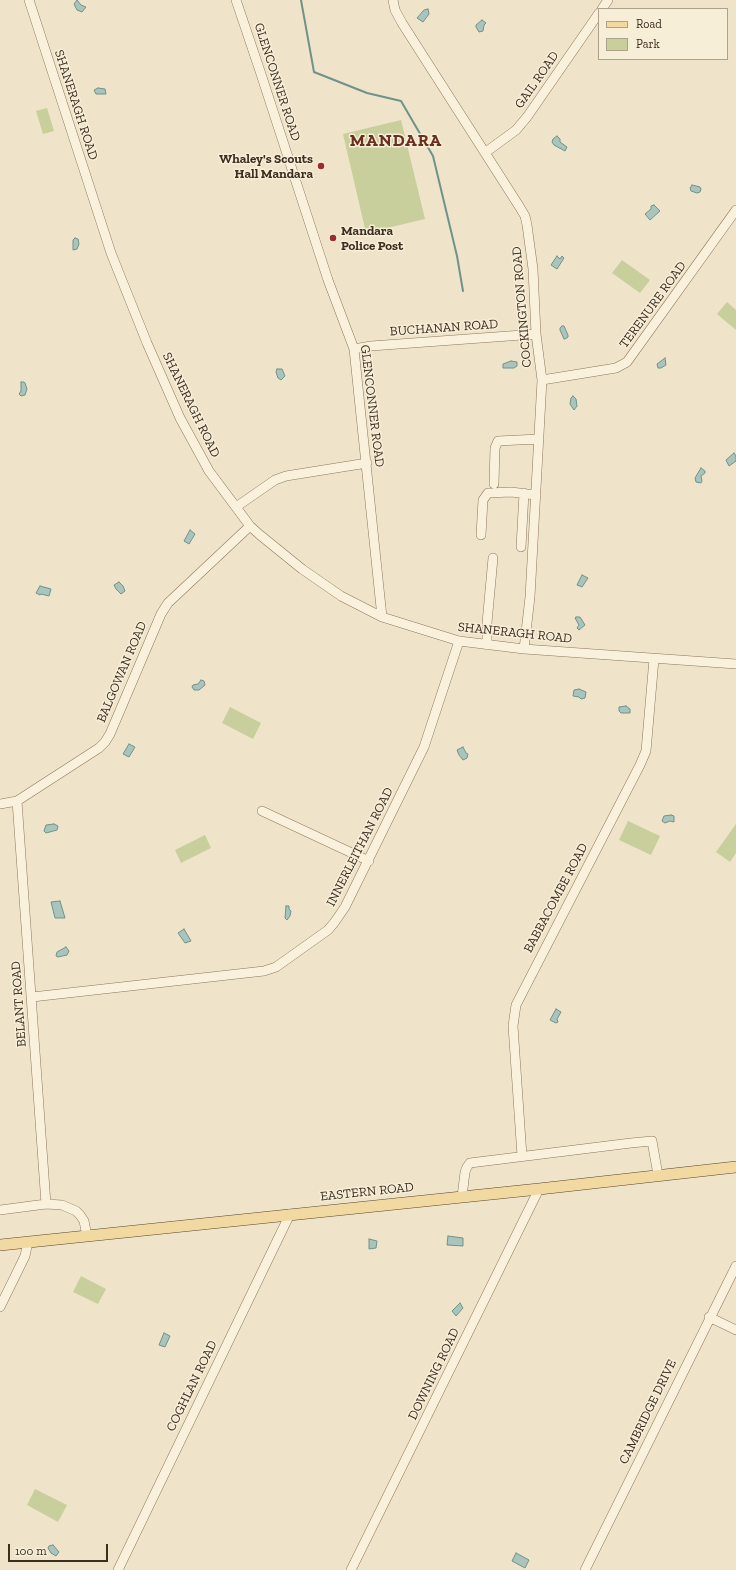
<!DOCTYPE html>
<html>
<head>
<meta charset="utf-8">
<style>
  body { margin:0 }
  #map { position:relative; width:736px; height:1570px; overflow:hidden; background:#efe4c9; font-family:"Zilla Slab",serif }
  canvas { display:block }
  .legend { position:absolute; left:598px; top:8px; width:130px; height:52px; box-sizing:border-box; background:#f7eed8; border:1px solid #ada18e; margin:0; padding:5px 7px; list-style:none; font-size:12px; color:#3d2e20 }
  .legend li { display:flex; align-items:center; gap:8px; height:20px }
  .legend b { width:20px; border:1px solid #ada18e }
  .scale { position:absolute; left:8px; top:1544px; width:100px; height:18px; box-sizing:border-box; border:2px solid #3d2e20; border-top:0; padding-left:5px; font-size:12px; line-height:14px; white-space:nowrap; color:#3d2e20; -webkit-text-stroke:3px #f7eed8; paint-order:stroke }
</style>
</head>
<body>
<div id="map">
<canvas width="736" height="1570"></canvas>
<ul class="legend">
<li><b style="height:5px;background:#f2d8a1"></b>Road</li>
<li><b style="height:11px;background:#c8ce9c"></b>Park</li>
</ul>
<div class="scale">100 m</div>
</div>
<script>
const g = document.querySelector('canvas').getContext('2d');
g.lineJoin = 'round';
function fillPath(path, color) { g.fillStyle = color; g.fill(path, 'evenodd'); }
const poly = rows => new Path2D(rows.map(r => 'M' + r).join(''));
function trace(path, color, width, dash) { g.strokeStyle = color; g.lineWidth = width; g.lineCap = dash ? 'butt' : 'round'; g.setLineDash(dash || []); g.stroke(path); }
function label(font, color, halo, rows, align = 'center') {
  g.font = font + ' "Zilla Slab",serif'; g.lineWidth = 3; g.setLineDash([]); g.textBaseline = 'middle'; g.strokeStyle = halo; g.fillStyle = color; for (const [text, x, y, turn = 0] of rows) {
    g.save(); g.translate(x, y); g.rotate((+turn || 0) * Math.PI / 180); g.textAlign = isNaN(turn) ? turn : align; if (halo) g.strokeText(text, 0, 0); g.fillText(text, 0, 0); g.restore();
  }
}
fillPath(poly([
  [47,108,54,131,43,134,36,111],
  [401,120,425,219,366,233,343,134],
  [622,260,650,280,640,293,612,273],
  [727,302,736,310,736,330,717,314],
  [230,707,261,723,253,739,222,723],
  [628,821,660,836,651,855,619,840],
  [736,824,736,853,730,862,716,852],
  [205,835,211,848,181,863,175,850],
  [81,1276,106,1289,98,1304,73,1292],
  [35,1489,67,1505,58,1522,27,1505]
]), '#c8ce9c');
const water = poly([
  [77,0,81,5,86,7,82,12,77,10,74,4,77,0],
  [428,9,429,14,423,22,417,18,424,10,428,9],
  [482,20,486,23,484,25,483,31,479,32,476,27,476,25,482,20],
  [98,88,105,89,106,94,96,94,94,90,98,88],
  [557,136,560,139,560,142,567,147,565,151,554,145,552,142,553,139,557,136],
  [692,185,700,187,701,189,700,192,697,193,691,191,690,188,692,185],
  [654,205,660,211,650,220,645,214,651,209,651,206,654,205],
  [75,238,78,239,79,244,77,249,73,250,73,240,75,238],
  [557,256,560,259,562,256,564,258,557,269,551,265,557,256],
  [562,326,564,326,568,335,568,337,565,339,564,339,560,330,560,328,562,326],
  [665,358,666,365,661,368,658,368,657,364,665,358],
  [511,361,517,362,517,366,514,368,503,368,503,364,511,361],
  [277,369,282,369,285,376,281,380,278,378,276,372,277,369],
  [21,382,24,382,25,383,27,389,25,395,21,396,19,394,21,391,21,382],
  [573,396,576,399,577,406,574,410,570,404,571,398,573,396],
  [734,453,736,456,736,461,729,466,726,460,734,453],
  [701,468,705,471,705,473,701,476,702,481,701,483,696,482,695,478,701,468],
  [190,530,195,534,189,544,184,541,190,530],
  [582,575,588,578,582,587,577,585,582,575],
  [119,582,123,586,125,591,121,594,116,589,114,585,119,582],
  [40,586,51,589,49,596,41,594,40,595,36,593,40,586],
  [576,617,580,617,585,625,579,630,577,628,579,625,575,618,576,617],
  [201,680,204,681,205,685,199,690,194,690,192,687,193,685,198,684,201,680],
  [579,689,586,692,585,698,581,699,579,697,573,696,574,690,579,689],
  [626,706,630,709,630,713,621,713,619,711,619,707,626,706],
  [129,744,135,747,129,757,123,754,129,744],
  [463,747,466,753,468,754,467,758,463,760,459,755,457,750,463,747],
  [671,815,674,816,674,822,670,821,665,823,662,821,664,816,671,815],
  [54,824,58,826,57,830,46,833,44,831,46,825,54,824],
  [60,901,65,918,55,918,51,902,60,901],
  [286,906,289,906,289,909,291,911,290,916,287,920,285,918,286,906],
  [184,929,191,941,185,943,178,933,184,929],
  [66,947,69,951,67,955,58,957,56,956,57,952,66,947],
  [556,1009,561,1012,557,1019,558,1022,556,1023,550,1020,556,1009],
  [448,1236,463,1238,463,1246,447,1245,448,1236],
  [369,1239,377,1241,376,1248,369,1249,369,1239],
  [460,1303,463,1308,456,1316,452,1311,460,1303],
  [164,1333,170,1336,165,1347,159,1345,164,1333],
  [53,1545,59,1552,56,1556,51,1553,48,1548,49,1546,53,1545],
  [516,1553,529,1560,525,1568,512,1561,516,1553]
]);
fillPath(water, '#a9c4bc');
trace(water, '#6f928a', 1);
trace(poly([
  [301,0,314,72,367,93,401,101,433,156,457,256,463,291]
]), '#6f928a', 2);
const minor = poly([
  [29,0,111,253,147,343,180,418,209,471,250,526,260,535,302,569,341,596,382,617,459,641,524,649,736,664],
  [236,0,261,74,328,280,354,349,382,617],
  [393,0,395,10,402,23,519,206,525,216,527,225,533,269,536,334,542,380,530,597,524,649],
  [602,9,608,0],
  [486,152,516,130,527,117,599,13],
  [354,349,371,346,536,334],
  [542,380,616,368,627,362,736,210],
  [494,484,495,448,498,441,539,439],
  [236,507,275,480,286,476,367,463],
  [481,535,483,500,488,493,511,492,536,495],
  [521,547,524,493],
  [487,645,487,623,493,558],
  [17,801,46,1204],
  [0,804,17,801,99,748,105,742,110,734,161,614,168,603,250,526],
  [262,811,369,861],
  [32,997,264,971,276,967,328,930,334,923,345,907,424,747,459,641],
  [522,1156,513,1026,516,1005,640,765,646,751,654,659],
  [462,1197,465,1172,467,1167,470,1163,631,1143,652,1141,658,1175],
  [0,1210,46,1204,62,1205,76,1211,80,1215,84,1221,87,1236],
  [0,1307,25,1256,28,1242],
  [709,1317,736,1330],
  [118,1570,290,1214],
  [351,1570,539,1189],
  [585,1570,736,1266]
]);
const major = poly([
  [0,1245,539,1189,736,1167]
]);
trace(minor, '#8c765d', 10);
trace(major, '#5a4431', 12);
trace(minor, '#faf1dc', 9);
trace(major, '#f2d8a1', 11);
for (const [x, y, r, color] of [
  [321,166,4,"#9c2c2d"],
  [333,238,4,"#9c2c2d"]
]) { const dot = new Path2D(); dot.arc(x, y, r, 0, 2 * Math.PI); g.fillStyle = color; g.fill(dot); trace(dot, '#f7eed8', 1.5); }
label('13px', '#3d2e20', '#f7eed8', [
  ["GAIL ROAD",537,80,-55],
  ["GLENCONNER ROAD",277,82,72],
  ["SHANERAGH ROAD",76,105,72],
  ["TERENURE ROAD",653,305,-54],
  ["COCKINGTON ROAD",522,307,-95],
  ["BUCHANAN ROAD",444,328,-4],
  ["SHANERAGH ROAD",191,405,64],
  ["GLENCONNER ROAD",372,406,83],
  ["SHANERAGH ROAD",515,633,6],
  ["BALGOWAN ROAD",122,672,-67],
  ["INNERLEITHAN ROAD",360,847,-63],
  ["BABBACOMBE ROAD",556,898,-62],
  ["BELANT ROAD",19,1004,-94],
  ["EASTERN ROAD",367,1192,-6],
  ["DOWNING ROAD",434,1374,-64],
  ["COGHLAN ROAD",192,1386,-64],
  ["CAMBRIDGE DRIVE",648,1412,-64]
]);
label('bold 13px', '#3d2e20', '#f7eed8', [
  ["Whaley's Scouts",313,159],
  ["Hall Mandara",313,174],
  ["Mandara",341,231,"left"],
  ["Police Post",341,246,"left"]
], 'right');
g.letterSpacing = '1px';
label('bold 17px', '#6a2f1f', '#f7eed8', [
  ["MANDARA",396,141]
]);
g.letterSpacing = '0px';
</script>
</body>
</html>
